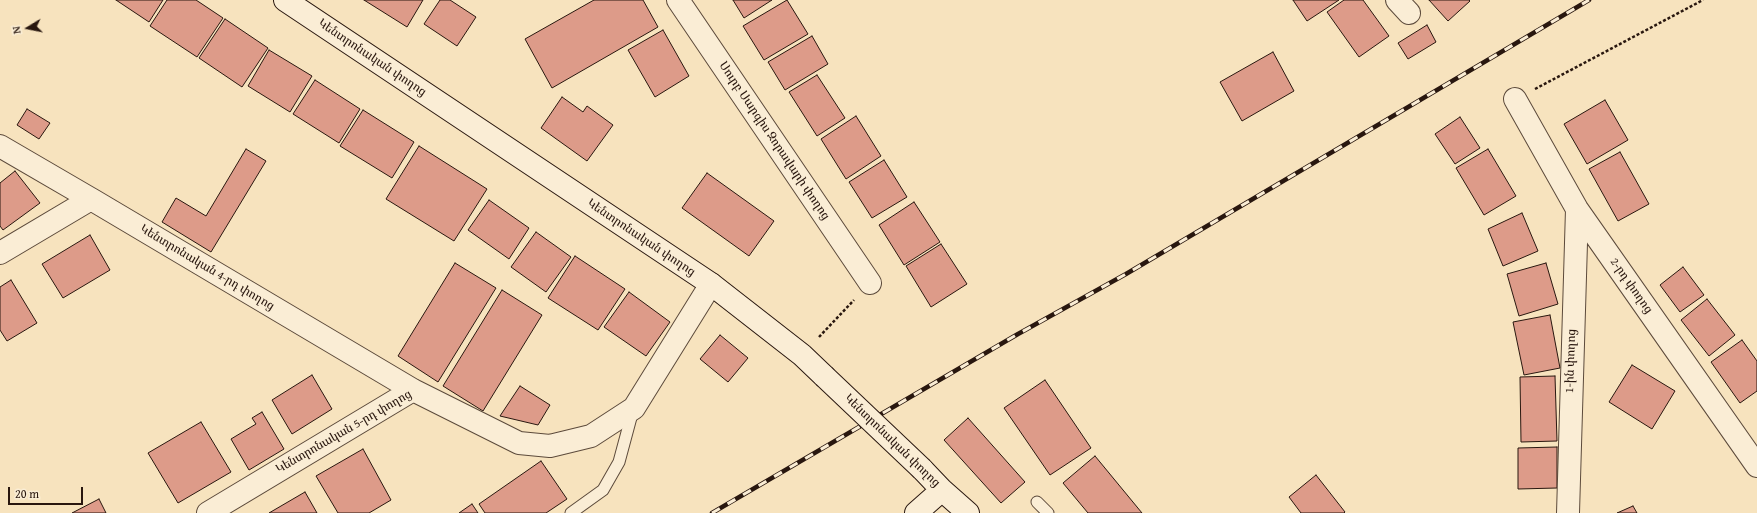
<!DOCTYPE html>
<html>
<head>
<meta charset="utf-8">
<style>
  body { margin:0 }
  #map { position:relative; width:1757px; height:513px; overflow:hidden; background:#f7e3be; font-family:"Gentium Book Plus",serif }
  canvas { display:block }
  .north { position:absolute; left:8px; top:8px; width:40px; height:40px; -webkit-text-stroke:3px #faedd5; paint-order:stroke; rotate:260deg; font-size:11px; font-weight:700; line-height:16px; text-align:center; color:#29170f }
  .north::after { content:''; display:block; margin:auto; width:14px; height:18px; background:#29170f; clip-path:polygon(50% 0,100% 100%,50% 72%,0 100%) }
  .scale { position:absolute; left:8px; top:487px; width:75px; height:18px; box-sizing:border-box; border:2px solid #29170f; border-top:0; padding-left:5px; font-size:12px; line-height:14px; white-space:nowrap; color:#29170f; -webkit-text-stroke:3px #faedd5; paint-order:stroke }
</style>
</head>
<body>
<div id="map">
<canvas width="1757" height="513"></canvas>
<div class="north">N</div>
<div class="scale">20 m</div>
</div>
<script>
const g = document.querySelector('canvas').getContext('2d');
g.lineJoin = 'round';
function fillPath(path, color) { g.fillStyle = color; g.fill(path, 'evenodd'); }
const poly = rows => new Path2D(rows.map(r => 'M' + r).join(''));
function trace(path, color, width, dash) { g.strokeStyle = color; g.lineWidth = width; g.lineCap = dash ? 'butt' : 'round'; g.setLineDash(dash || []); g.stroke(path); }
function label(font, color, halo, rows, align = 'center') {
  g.font = font + ' "Gentium Book Plus","Noto Serif Armenian",serif'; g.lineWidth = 3; g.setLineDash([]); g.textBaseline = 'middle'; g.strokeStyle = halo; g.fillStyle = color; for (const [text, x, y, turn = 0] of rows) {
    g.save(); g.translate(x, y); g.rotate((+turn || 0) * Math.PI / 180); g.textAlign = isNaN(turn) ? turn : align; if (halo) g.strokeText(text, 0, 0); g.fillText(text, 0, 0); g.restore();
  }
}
const building = poly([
  [116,0,163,0,149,22,116,0],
  [167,0,196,0,223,18,197,57,150,26,167,0],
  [364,0,423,0,407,27,364,0],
  [440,0,450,0,476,17,457,46,424,24,440,0],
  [594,0,643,0,658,27,552,88,525,39,594,0],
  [733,0,772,0,744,18,733,0],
  [787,0,808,34,764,60,743,26,787,0],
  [1293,0,1339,0,1307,21,1293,0],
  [1344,0,1363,0,1389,36,1359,57,1327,12,1344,0],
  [1429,0,1469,0,1470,1,1448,21,1429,0],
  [225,19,268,48,242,87,199,58,225,19],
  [1427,25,1436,42,1408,59,1398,43,1427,25],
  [663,30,689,76,655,97,628,50,663,30],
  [812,36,828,64,785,90,768,62,812,36],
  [269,50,312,76,290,112,248,86,269,50],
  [1273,52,1294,91,1242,121,1220,82,1273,52],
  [817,75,845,118,817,136,789,92,817,75],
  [315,80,360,109,339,143,293,114,315,80],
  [562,97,583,112,587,106,613,125,587,161,541,128,562,97],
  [1605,100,1628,140,1587,164,1564,124,1605,100],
  [27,109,50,123,39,139,17,125,27,109],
  [363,110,414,142,392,178,340,146,363,110],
  [856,116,881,156,846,179,821,139,856,116],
  [1460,117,1480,148,1455,164,1435,134,1460,117],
  [419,146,487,189,454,241,386,199,419,146],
  [246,149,266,161,211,252,162,222,176,198,206,216,246,149],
  [1488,149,1516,196,1484,215,1456,168,1488,149],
  [1620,152,1649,204,1618,221,1589,169,1620,152],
  [884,160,907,197,872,218,849,182,884,160],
  [15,171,40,203,3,230,0,226,0,183,15,171],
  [707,173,774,221,749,256,682,208,707,173],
  [489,200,529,228,509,259,468,230,489,200],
  [914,202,940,242,904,265,879,225,914,202],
  [1522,213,1538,251,1503,266,1488,229,1522,213],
  [536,232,571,257,546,292,511,267,536,232],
  [90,235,110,270,63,298,42,264,90,235],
  [941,244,967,284,931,307,906,266,941,244],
  [575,256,625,289,598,330,548,298,575,256],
  [455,263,496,288,438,382,398,356,455,263],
  [1546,263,1558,304,1519,316,1507,274,1546,263],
  [1683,267,1704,295,1680,312,1660,285,1683,267],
  [11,280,37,323,7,341,0,330,0,287,11,280],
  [502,290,542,315,483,411,443,386,502,290],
  [629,292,670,322,646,356,604,327,629,292],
  [1707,299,1735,335,1709,356,1681,320,1707,299],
  [1550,315,1560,368,1524,375,1513,322,1550,315],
  [720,335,748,358,728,382,700,359,720,335],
  [1742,340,1757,361,1757,391,1740,403,1711,362,1742,340],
  [1632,365,1675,391,1652,429,1609,402,1632,365],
  [312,375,332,409,292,434,272,400,312,375],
  [1555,376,1557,441,1521,442,1520,377,1555,376],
  [1045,380,1091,448,1050,475,1004,408,1045,380],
  [520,386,550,405,538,425,500,416,520,386],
  [262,412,284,449,249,470,231,439,256,424,252,418,262,412],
  [968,418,1025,482,1001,503,944,440,968,418],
  [201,422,231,472,178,503,148,453,201,422],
  [1557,447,1557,488,1518,489,1518,448,1557,447],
  [363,449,391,500,369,513,338,513,316,476,363,449],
  [1095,456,1142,513,1088,513,1063,483,1095,456],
  [541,461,567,499,546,513,485,513,479,504,541,461],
  [1316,475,1345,512,1344,513,1301,513,1289,497,1316,475],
  [305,492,317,513,269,513,305,492],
  [99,499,106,513,72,513,99,499],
  [472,504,478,513,459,513,472,504],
  [1633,506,1637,513,1617,513,1633,506]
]);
fillPath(building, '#dd9b89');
trace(building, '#29170f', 1);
const lane = poly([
  [1037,502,1048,513],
  [571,513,603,490,619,462,633,410]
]);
const street = poly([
  [678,0,870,283],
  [1397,0,1409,13],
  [1515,99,1577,209,1757,466],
  [0,146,91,199],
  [0,253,91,199,413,390,519,443,550,446,591,436,634,408,711,284],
  [208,513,413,390],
  [1568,513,1577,209]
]);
const secondary = poly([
  [285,0,711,284,802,355,824,376],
  [922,469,942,490,968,513],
  [916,513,942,490]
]);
trace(lane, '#5c4a3b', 13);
trace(street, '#5c4a3b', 24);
trace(secondary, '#29170f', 24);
trace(poly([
  [1535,89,1703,0],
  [819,337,854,300]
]), '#29170f', 2.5, [3, 2]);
trace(lane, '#faedd5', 11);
trace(street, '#faedd5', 22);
trace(secondary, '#faedd5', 22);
const rail = poly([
  [712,513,1018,334,1126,274,1589,0]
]);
trace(rail, '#29170f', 4.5);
trace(rail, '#faedd5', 3, [9]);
const secondaryBridge = poly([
  [824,376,922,469]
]);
trace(secondaryBridge, '#29170f', 24, []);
trace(secondaryBridge, '#faedd5', 22);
label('12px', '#29170f', '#faedd5', [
  ["Կենտրոնական փողոց",372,58,34],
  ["Սուրբ Սարգիս Զորավարի փողոց",774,141,56],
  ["Կենտրոնական փողոց",641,238,34],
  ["Կենտրոնական 4-րդ փողոց",207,268,31],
  ["2-րդ փողոց",1631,286,55],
  ["1-ին փողոց",1571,361,-88],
  ["Կենտրոնական 5-րդ փողոց",344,432,-30],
  ["Կենտրոնական փողոց",892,441,44]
]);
</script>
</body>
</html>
